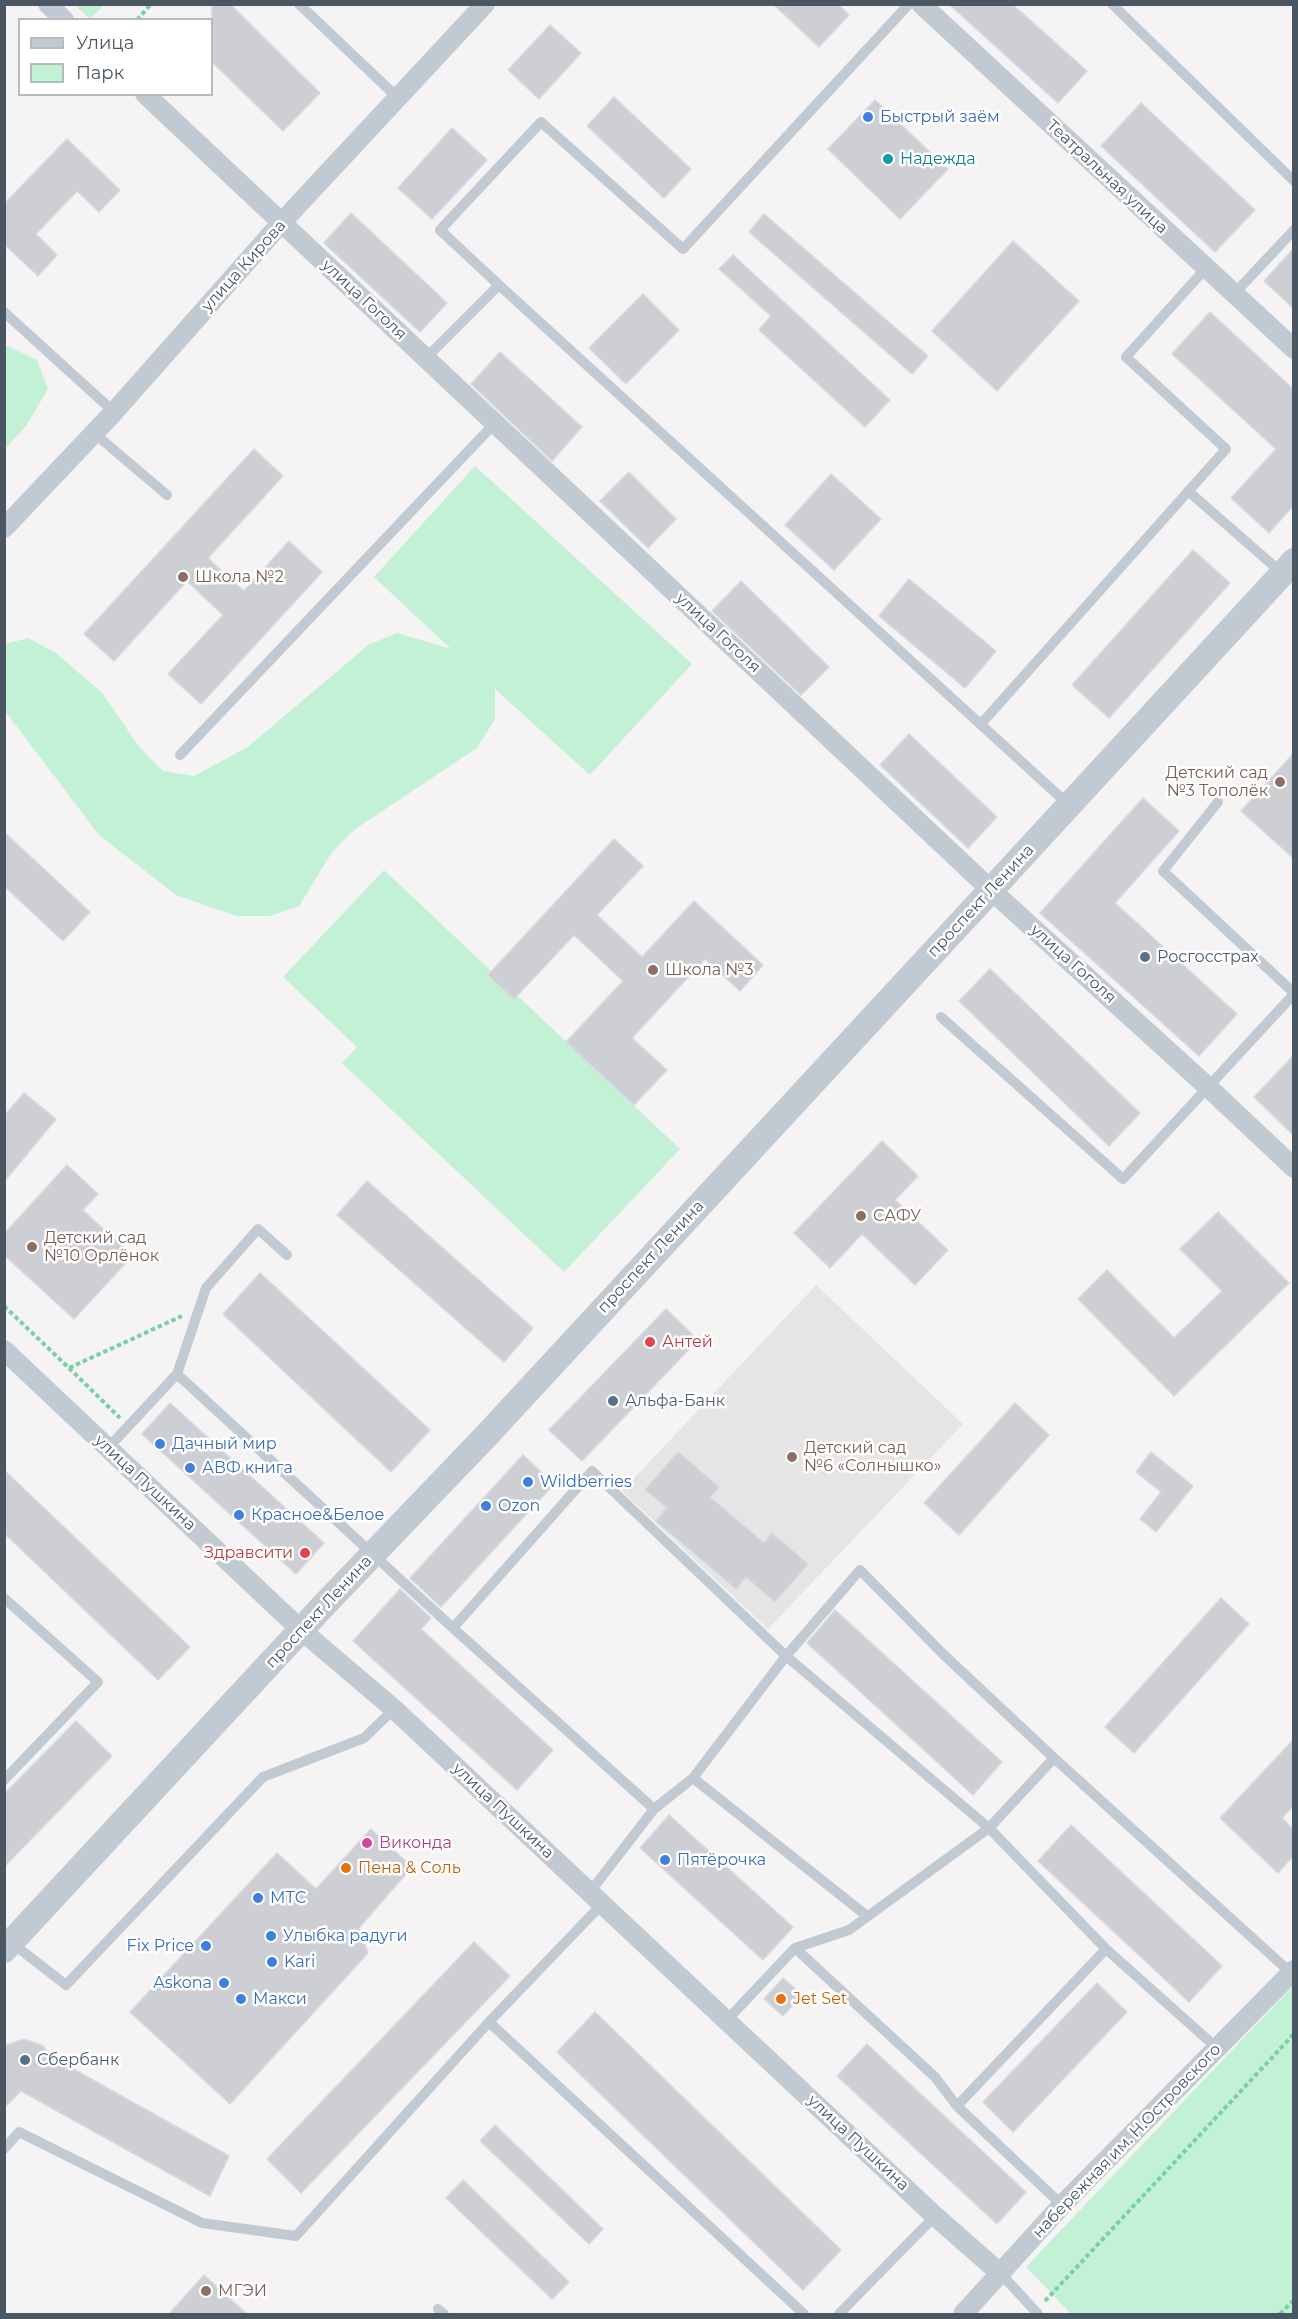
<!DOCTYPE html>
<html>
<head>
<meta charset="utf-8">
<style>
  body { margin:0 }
  #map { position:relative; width:1298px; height:2319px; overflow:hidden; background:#f5f3f3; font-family:Montserrat,sans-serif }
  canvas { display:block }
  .frame { position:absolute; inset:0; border:6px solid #4a5661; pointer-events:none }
  .legend { position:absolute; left:18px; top:18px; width:195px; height:78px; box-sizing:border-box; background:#fff; border:2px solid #b7bbc0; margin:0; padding:8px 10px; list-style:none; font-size:18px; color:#4a5661 }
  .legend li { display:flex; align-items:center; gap:12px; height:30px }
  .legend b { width:30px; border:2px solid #b7bbc0 }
</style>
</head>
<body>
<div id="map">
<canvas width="1298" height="2319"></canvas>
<div class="frame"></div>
<ul class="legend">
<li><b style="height:8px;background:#c1cad2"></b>Улица</li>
<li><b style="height:16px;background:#c3f1d5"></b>Парк</li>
</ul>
</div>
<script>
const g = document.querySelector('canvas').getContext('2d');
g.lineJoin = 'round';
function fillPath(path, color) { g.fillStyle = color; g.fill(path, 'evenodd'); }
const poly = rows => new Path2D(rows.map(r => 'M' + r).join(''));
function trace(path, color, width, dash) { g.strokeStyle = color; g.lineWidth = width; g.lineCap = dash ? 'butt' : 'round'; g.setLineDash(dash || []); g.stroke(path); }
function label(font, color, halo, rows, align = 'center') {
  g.font = font + ' Montserrat,sans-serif'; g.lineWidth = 5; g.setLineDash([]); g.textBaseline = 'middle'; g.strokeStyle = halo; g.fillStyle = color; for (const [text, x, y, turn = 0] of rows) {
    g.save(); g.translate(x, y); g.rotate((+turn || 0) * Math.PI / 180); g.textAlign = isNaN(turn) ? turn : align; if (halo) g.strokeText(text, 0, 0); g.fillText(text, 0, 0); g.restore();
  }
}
fillPath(poly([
  [816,1285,963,1424,768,1629,622,1491]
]), '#e6e4e5');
fillPath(poly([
  [75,5,104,5,90,19],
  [5,345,37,360,48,389,26,426,5,449],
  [475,466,692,664,590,775,495,689,495,719,477,748,354,830,332,852,299,906,270,916,236,916,176,895,99,835,5,711,5,644,28,638,56,653,103,694,140,748,163,771,194,776,248,747,368,645,397,633,451,649,374,577],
  [384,870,680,1149,564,1272,342,1063,357,1047,283,977],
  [1293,1986,1293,2314,1071,2314,1026,2267]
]), '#c3f1d5');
const building = poly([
  [212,4,230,4,320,93,283,131,212,62,212,4],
  [773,4,838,4,849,15,819,47,773,4],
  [949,4,1012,4,1087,71,1058,103,949,4],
  [550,25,581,53,539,99,508,70,550,25],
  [614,97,691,169,664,198,587,126,614,97],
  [875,100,948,169,900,219,828,149,875,100],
  [1141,103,1255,210,1215,252,1101,146,1141,103],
  [452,128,487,160,432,219,398,188,452,128],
  [67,139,120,190,99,212,77,191,36,234,57,255,38,276,4,244,4,204,67,139],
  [351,213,447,303,420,332,324,243,351,213],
  [764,214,928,356,912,374,749,232,764,214],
  [1013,241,1079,301,997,391,932,331,1013,241],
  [1293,249,1293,308,1264,281,1293,249],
  [733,255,890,400,865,427,759,330,771,316,719,269,733,255],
  [643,294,679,330,626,384,589,348,643,294],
  [1210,312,1293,389,1293,506,1269,533,1231,498,1276,449,1172,354,1210,312],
  [500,352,582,427,552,461,471,384,500,352],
  [254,449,283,476,208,558,244,591,289,541,322,572,201,704,168,674,223,615,187,581,114,661,84,634,254,449],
  [629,472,676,519,648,548,600,501,629,472],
  [831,474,881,519,834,570,785,525,831,474],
  [1193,550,1230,583,1109,718,1072,685,1193,550],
  [909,579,996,651,965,688,879,616,909,579],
  [741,581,829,667,801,695,712,611,741,581],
  [909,734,997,817,968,848,880,765,909,734],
  [1293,754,1293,858,1241,811,1293,754],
  [1143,798,1179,831,1115,903,1237,1014,1199,1056,1040,913,1143,798],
  [4,832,90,912,63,941,4,886,4,832],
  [614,839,643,866,597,915,642,957,694,901,763,965,740,991,705,959,632,1038,667,1070,634,1105,566,1042,623,981,574,935,514,999,488,975,614,839],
  [990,969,1140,1113,1109,1146,959,1001,990,969],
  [1293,1056,1293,1135,1254,1097,1293,1056],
  [24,1093,56,1119,4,1182,4,1116,24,1093],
  [882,1141,918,1176,895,1200,948,1250,915,1285,862,1234,830,1268,794,1233,882,1141],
  [67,1165,98,1194,83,1210,132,1256,74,1319,4,1255,4,1234,67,1165],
  [367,1181,533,1328,504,1362,337,1215,367,1181],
  [1218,1212,1289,1283,1174,1396,1078,1299,1107,1270,1174,1338,1222,1291,1180,1249,1218,1212],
  [260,1273,430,1430,391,1472,223,1314,260,1273],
  [666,1309,698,1340,582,1461,549,1430,666,1309],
  [170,1403,324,1543,296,1574,142,1434,170,1403],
  [1015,1403,1049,1435,959,1535,924,1503,1015,1403],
  [678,1452,719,1487,710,1497,764,1543,772,1533,808,1564,775,1602,746,1577,736,1589,656,1521,667,1508,645,1490,678,1452],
  [1151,1452,1193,1486,1156,1532,1140,1519,1161,1492,1136,1472,1151,1452],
  [523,1455,554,1484,441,1607,410,1578,523,1455],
  [4,1470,190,1647,158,1680,4,1533,4,1470],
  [400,1589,431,1618,421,1629,553,1750,517,1790,353,1641,400,1589],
  [1221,1598,1249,1624,1134,1753,1105,1727,1221,1598],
  [835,1610,1002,1762,973,1795,807,1643,835,1610],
  [76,1721,112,1756,4,1867,4,1794,76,1721],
  [1293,1740,1293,1806,1282,1818,1293,1829,1293,1856,1278,1873,1220,1818,1293,1740],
  [669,1815,793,1927,763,1960,640,1848,669,1815],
  [1071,1825,1222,1966,1189,2002,1038,1861,1071,1825],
  [371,1829,412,1867,359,1928,368,1953,230,2104,130,2012,277,1853,316,1889,371,1829],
  [474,1942,510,1976,301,2193,267,2159,474,1942],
  [783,1978,802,1995,783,2016,764,1999,783,1978],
  [1097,1983,1127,2012,1013,2132,983,2102,1097,1983],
  [595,2012,841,2250,803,2290,557,2052,595,2012],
  [24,2039,43,2046,50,2056,229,2156,210,2196,21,2091,4,2108,4,2046,24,2039],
  [867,2044,1026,2192,997,2224,837,2076,867,2044],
  [495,2125,603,2229,589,2244,480,2141,495,2125],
  [463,2180,569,2282,552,2299,446,2198,463,2180],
  [204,2275,247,2314,169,2314,204,2275]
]);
fillPath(building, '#cdcfd5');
trace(building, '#d7d9de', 1.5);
trace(poly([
  [137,20,151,4],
  [4,1306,69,1368,182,1316],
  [69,1368,120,1418],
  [1045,2301,1294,2034],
  [1280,2314,1294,2300]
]), '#7ad0a6', 4, [4.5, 3]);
trace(poly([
  [299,4,398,98],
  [1112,4,1294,181],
  [499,285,1069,805],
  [1234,294,1294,230],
  [4,312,114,412],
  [426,358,499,285,440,230,541,122,683,249,909,4],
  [94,433,167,495],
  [1188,491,1282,573],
  [981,724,1226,449,1126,357,1206,268],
  [180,755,495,423],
  [1218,802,1163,871,1294,993],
  [941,1017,1123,1179,1294,994],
  [287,1255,258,1229,206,1288,177,1374,453,1628],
  [108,1448,177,1374],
  [4,1598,98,1682,4,1780],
  [693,1778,867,1916],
  [654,1809,693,1778,786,1656,860,1570,943,1654,1054,1758,1291,1973],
  [590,1892,654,1809,453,1628,592,1471,786,1656,989,1828,1106,1949,1218,2049],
  [12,1943,66,1985,263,1777,364,1738,394,1709],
  [795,1948,935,2077,957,2106,1106,1949],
  [727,2020,795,1948,849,1930,989,1828,1054,1758],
  [489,2022,804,2314],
  [957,2106,1062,2205],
  [4,2149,19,2132,202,2223,296,2236,489,2022,602,1904],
  [1001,2274,1038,2314],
  [438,2309,444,2314],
  [839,2314,935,2216]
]), '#c1cad2', 10);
trace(poly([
  [48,4,64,20],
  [921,4,1294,349],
  [145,94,991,890,1209,1088,1294,1168],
  [4,528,114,412,282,222,485,4],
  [4,1350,301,1630,394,1709,935,2216,1001,2274],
  [963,2314,1062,2205,1294,1970]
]), '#c1cad2', 20);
trace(poly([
  [4,1950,325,1604,486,1436,991,890,1294,561]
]), '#c1cad2', 26);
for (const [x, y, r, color] of [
  [868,117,6,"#3f7fe0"],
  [888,159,6,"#0f9aa8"],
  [183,577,6,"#8d6e63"],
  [1280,782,6,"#8d6e63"],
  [1145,957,6,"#5c6f8a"],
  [653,970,6,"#8d6e63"],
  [861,1216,6,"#8d6e63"],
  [32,1247,6,"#8d6e63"],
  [650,1342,6,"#e0444e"],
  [613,1401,6,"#5c6f8a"],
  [160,1444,6,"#3f7fe0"],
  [792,1457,6,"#8d6e63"],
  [190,1468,6,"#3f7fe0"],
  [528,1482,6,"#3f7fe0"],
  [486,1506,6,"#3f7fe0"],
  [239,1515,6,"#3f7fe0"],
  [305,1553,6,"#e0444e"],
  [367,1843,6,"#d1479c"],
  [665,1860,6,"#3f7fe0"],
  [346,1868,6,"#e8710a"],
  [258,1898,6,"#3f7fe0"],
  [271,1936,6,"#3f7fe0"],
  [206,1946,6,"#3f7fe0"],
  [272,1962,6,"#3f7fe0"],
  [224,1983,6,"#3f7fe0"],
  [241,1999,6,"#3f7fe0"],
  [781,1999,6,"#e8710a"],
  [25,2060,6,"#5c6f8a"],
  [206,2291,6,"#8d6e63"]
]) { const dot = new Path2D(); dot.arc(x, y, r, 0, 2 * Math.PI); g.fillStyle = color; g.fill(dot); trace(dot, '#fff', 2); }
label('16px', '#366cbe', '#fff', [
  ["Быстрый заём",880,117],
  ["Дачный мир",172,1444],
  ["АВФ книга",202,1468],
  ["Wildberries",540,1482],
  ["Ozon",498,1506],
  ["Красное&Белое",251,1515],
  ["Пятёрочка",677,1860],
  ["МТС",270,1898],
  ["Улыбка радуги",283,1936],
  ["Fix Price",194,1946,"right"],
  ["Kari",284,1962],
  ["Askona",212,1983,"right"],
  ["Макси",253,1999]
], 'left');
label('16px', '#0d838f', '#fff', [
  ["Надежда",900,159]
], 'left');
label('16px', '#4a5661', '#fff', [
  ["Театральная улица",1107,177,43],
  ["улица Кирова",244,266,-48],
  ["улица Гоголя",364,300,43],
  ["улица Гоголя",718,633,43],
  ["проспект Ленина",981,901,-47],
  ["улица Гоголя",1073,964,42],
  ["проспект Ленина",651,1257,-47],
  ["улица Пушкина",145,1483,43],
  ["проспект Ленина",319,1612,-47],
  ["улица Пушкина",503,1811,43],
  ["набережная им. Н.Островского",1127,2141,-46],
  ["улица Пушкина",858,2143,43]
]);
label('16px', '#785e54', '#fff', [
  ["Школа №2",195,577],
  ["Детский сад",1268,773,"right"],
  ["№3 Тополёк",1268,791,"right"],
  ["Школа №3",665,970],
  ["САФУ",873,1216],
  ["Детский сад",44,1238],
  ["№10 Орлёнок",44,1256],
  ["Детский сад",804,1448],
  ["№6 «Солнышко»",804,1466],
  ["МГЭИ",218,2291]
], 'left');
label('16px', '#4e5e75', '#fff', [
  ["Росгосстрах",1157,957],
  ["Альфа-Банк",625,1401],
  ["Сбербанк",37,2060]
], 'left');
label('16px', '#be3a42', '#fff', [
  ["Антей",662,1342],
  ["Здравсити",293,1553,"right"]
], 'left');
label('16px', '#b23c85', '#fff', [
  ["Виконда",379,1843]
], 'left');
label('16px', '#c56008', '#fff', [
  ["Пена & Соль",358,1868],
  ["Jet Set",793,1999]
], 'left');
</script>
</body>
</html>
